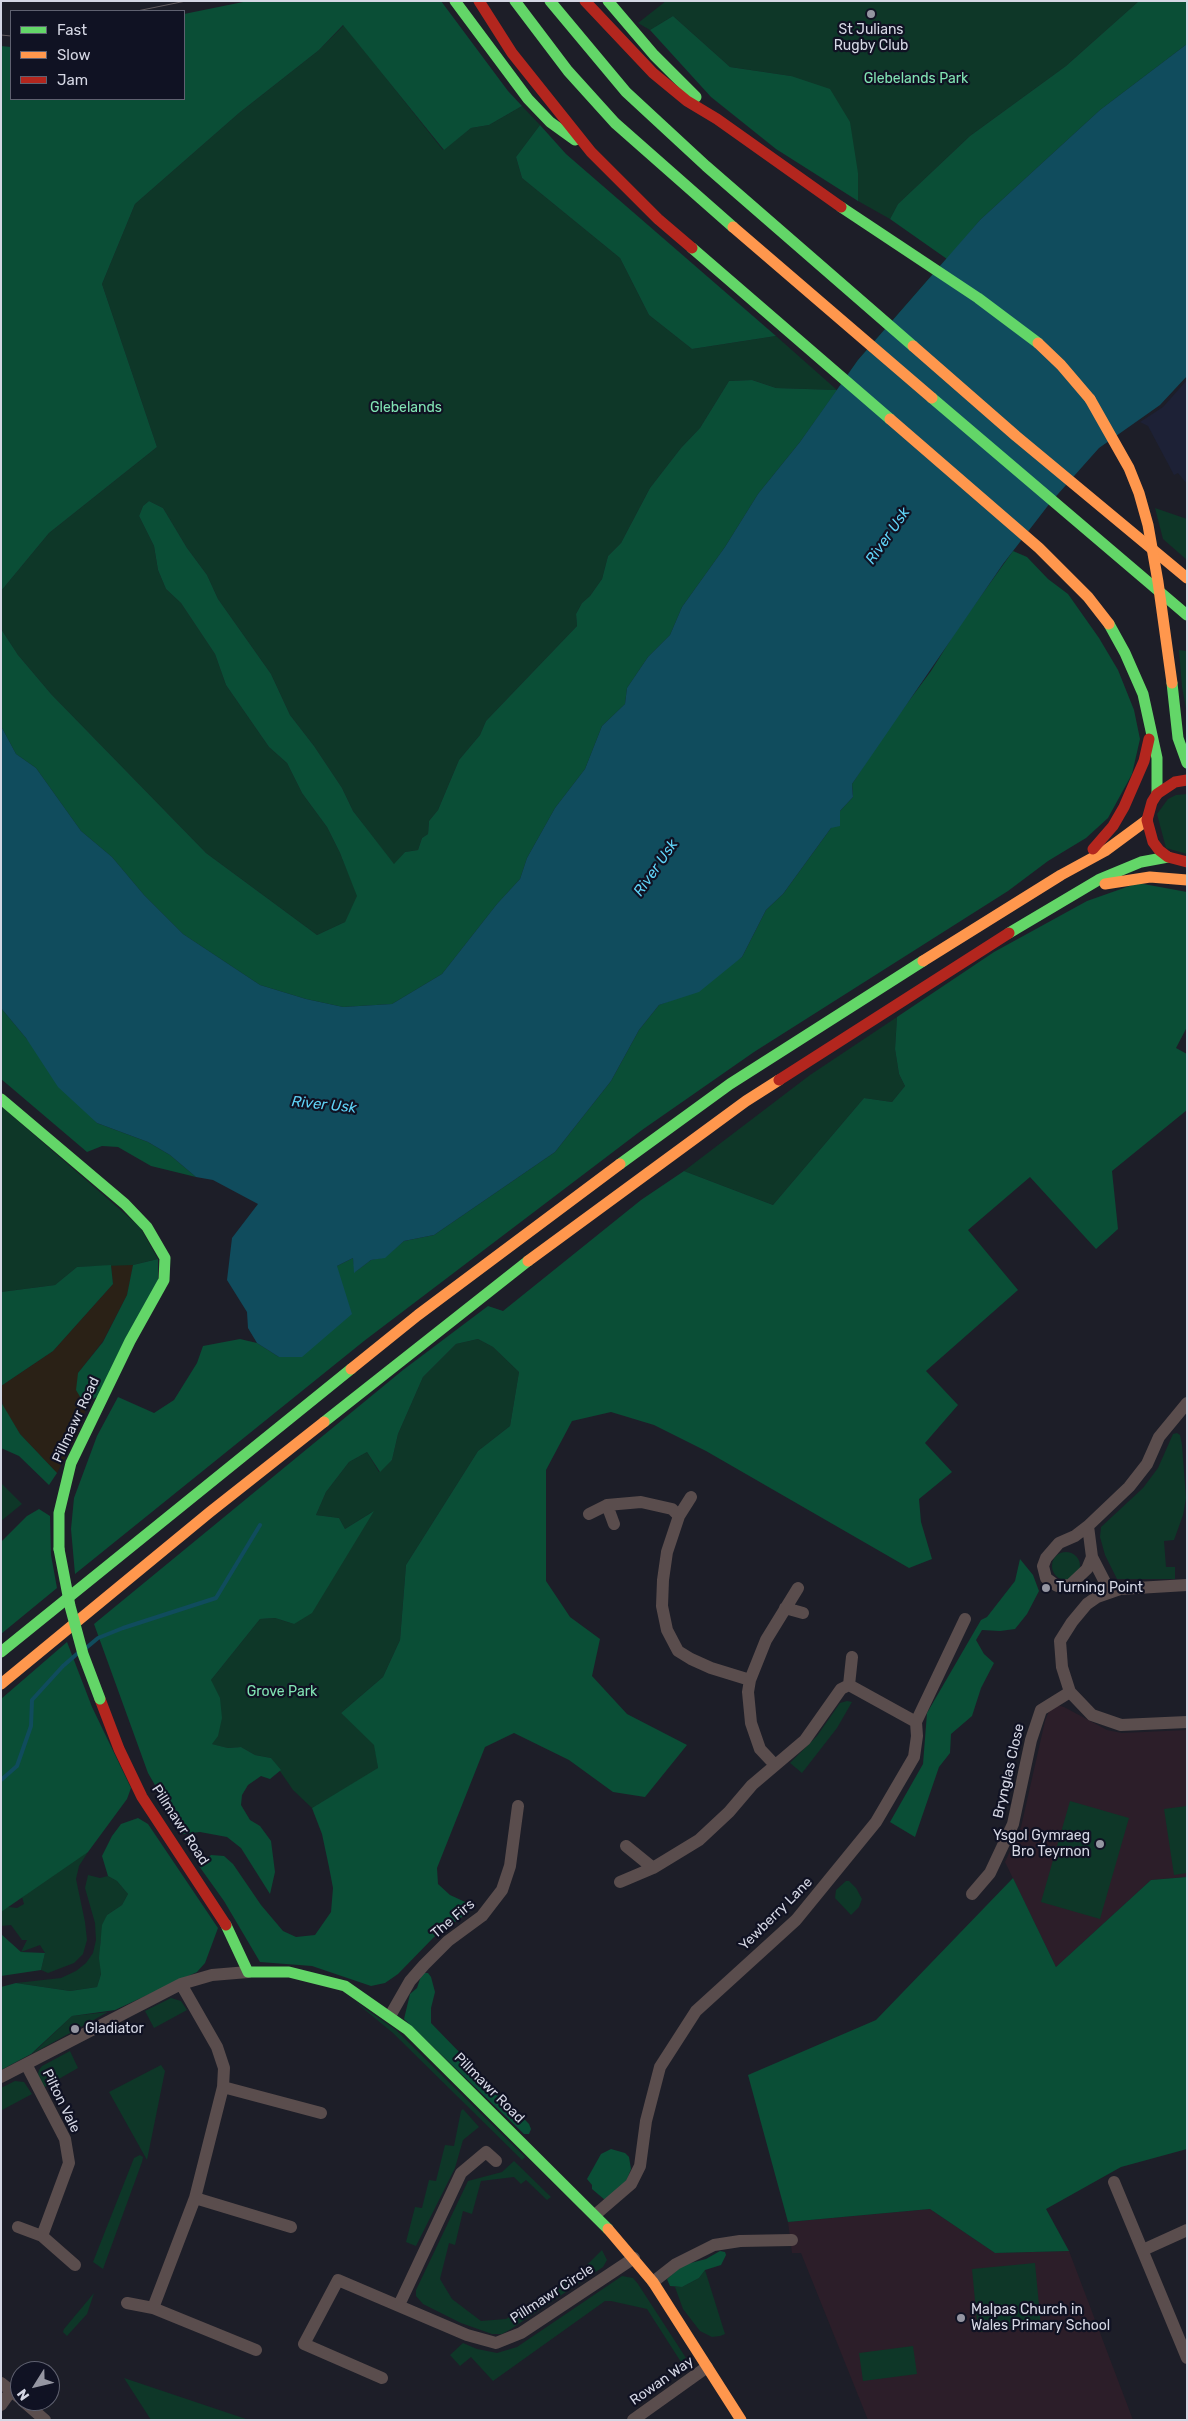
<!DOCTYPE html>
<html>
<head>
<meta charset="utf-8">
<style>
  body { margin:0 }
  #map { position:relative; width:1188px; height:2421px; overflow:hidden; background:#1d1e28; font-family:Rubik,sans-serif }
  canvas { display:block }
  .frame { position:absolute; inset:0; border:2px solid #d5d7e4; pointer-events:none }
  .legend { position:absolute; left:10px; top:10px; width:175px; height:90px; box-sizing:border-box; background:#101223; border:1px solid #5f6170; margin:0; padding:6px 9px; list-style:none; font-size:15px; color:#d5d7e4 }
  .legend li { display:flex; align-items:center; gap:10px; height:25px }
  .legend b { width:25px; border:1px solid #5f6170 }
  .north { position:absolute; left:10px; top:2361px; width:50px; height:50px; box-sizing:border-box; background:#101223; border:1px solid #5f6170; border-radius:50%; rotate:234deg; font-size:14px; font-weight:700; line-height:20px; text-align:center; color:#d5d7e4 }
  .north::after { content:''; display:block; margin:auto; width:18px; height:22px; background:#9596a2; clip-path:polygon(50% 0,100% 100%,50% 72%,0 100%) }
</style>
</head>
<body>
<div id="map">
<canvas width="1188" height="2421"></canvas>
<div class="frame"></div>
<ul class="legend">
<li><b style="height:6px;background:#63d668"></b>Fast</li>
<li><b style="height:6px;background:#ff974d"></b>Slow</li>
<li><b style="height:6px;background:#b3261e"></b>Jam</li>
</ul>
<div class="north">N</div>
</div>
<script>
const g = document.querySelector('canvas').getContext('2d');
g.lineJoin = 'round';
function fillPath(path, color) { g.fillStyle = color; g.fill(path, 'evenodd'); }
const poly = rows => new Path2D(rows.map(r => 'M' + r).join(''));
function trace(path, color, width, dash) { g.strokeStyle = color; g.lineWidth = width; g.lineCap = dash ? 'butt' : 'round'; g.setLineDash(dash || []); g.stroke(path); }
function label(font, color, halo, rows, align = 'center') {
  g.font = font + ' Rubik,sans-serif'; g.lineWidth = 4.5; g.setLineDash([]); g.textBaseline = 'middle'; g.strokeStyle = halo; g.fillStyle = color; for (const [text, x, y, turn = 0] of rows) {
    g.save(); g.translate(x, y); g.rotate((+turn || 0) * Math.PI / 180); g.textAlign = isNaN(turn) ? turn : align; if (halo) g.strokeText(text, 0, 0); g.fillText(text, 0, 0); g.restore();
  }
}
fillPath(poly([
  [1187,380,1187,484,1178,473,1174,475,1148,426,1140,422,1163,407]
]), '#1d2136');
fillPath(poly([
  [111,1265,133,1265,127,1295,103,1341,78,1373,82,1400,89,1401,78,1432,57,1473,20,1434,3,1407,1,1386,53,1351,113,1284]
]), '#2a2116');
fillPath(poly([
  [1057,1705,1064,1707,1107,1730,1122,1733,1187,1730,1187,1877,1151,1880,1056,1967,1005,1862,1021,1827,1045,1721,1049,1711],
  [930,2209,995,2253,1069,2251,1133,2420,868,2420,801,2253,792,2253,788,2222]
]), '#2c1e29');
fillPath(poly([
  [666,1,1139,1,1066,66,970,136,898,204,890,219,858,201,858,173,791,76,730,67,673,16,650,30,638,23],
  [344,25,443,150,471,128,489,125,522,106,540,125,516,157,522,178,620,258,649,315,692,349,776,336,837,390,858,360,980,220,1100,110,1187,44,1187,130,1051,244,1024,263,969,325,878,440,793,567,750,638,719,678,632,825,534,952,504,975,495,998,499,1032,486,1055,461,1082,388,1077,270,1058,187,1014,107,951,1,832,1,726,16,754,36,768,81,831,112,857,144,895,183,934,260,985,306,999,343,1007,392,1004,442,974,497,904,520,879,527,858,555,808,585,769,602,726,625,704,627,688,648,657,670,635,682,607,725,547,758,494,800,442,836,390,776,388,752,380,729,381,700,428,681,448,650,488,621,543,608,556,602,579,590,596,582,603,576,614,577,626,486,721,480,735,459,760,438,810,429,821,428,834,422,838,418,850,405,852,394,865,353,811,342,788,314,746,290,715,271,674,218,599,207,575,187,548,163,508,149,501,143,506,139,516,154,546,158,570,166,589,181,603,215,654,226,685,269,747,287,763,302,793,327,827,340,853,358,896,345,922,317,935,206,853,51,694,18,655,1,629,1,591,49,533,157,447,102,284,135,204,239,113,319,50],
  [1155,508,1187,519,1187,560,1163,539],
  [1179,650,1187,651,1187,714,1182,687],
  [1187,794,1187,854,1166,848,1157,814,1168,799,1176,795],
  [897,1017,895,1049,899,1074,905,1086,892,1102,864,1098,773,1205,684,1171,810,1075],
  [1,1106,140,1227,158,1259,133,1265,77,1267,55,1285,1,1292],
  [478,1339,493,1347,519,1372,510,1426,478,1451,406,1565,400,1640,383,1677,341,1713,375,1745,378,1769,312,1808,293,1790,271,1758,255,1755,241,1747,228,1748,212,1744,211,1680,260,1619,275,1618,294,1624,372,1512,345,1529,339,1518,316,1515,326,1492,349,1462,367,1452,379,1472,392,1460,398,1434,423,1377,456,1344],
  [1177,1433,1180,1435,1182,1445,1186,1498,1183,1515,1174,1540,1164,1541,1166,1567,1175,1567,1175,1579,1117,1579,1105,1555,1100,1537,1101,1527,1143,1488,1158,1468,1173,1434],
  [1,1483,22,1504,1,1521],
  '1052 1566a14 14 0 1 1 28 0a14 14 0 1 1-28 0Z',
  [847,1701,852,1702,837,1728,802,1773,790,1763,817,1736,840,1703],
  [1070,1801,1129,1818,1100,1919,1041,1902],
  [1187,1806,1187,1873,1174,1875,1164,1809],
  [88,1852,79,1866,76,1879,85,1922,87,1940,83,1954,74,1963,48,1973,41,1970,45,1953,40,1945,21,1952,27,1940,22,1940,11,1925,1,1926,1,1906,17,1908,24,1904,22,1897,75,1855],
  [88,1875,100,1878,108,1876,117,1881,128,1894,122,1905,107,1915,100,1943,101,1974,97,1987,70,1991,16,1983,61,1978,76,1971,86,1963,93,1953,96,1940,95,1923,85,1888],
  [846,1881,849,1881,856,1888,862,1899,859,1907,851,1915,835,1898,836,1890],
  [171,1998,181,2001,187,2010,154,2028,145,2011],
  [354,2001,395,2029,525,2157,522,2160,393,2033],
  [108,2012,32,2054,72,2016],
  [70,2051,78,2068,43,2088,38,2074,39,2070,42,2066],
  [161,2065,165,2071,147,2160,109,2092],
  [15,2081,24,2082,32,2094,2,2110,1,2088],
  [463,2109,479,2127,463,2140,455,2168,416,2246,406,2242,415,2207,422,2208,429,2180,436,2181,445,2145,454,2146,461,2111],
  [140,2155,143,2157,142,2162,103,2269,93,2262,134,2158],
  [514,2161,551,2197,547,2200,526,2180,521,2184,514,2177,481,2181,472,2214,463,2211,455,2245,449,2243,440,2279,452,2299,481,2321,506,2319,582,2270,602,2250,607,2260,603,2267,511,2329,502,2334,492,2334,461,2323,423,2304,416,2296,416,2290,468,2181,502,2172],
  [1035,2263,1041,2326,978,2332,972,2269],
  [705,2270,725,2334,720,2336,712,2337,700,2331,683,2309,675,2287,682,2287,699,2278],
  [622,2276,633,2278,638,2284,686,2358,681,2362,647,2309,611,2301,605,2301,493,2381,471,2357,460,2366,450,2355,463,2343,477,2349,497,2353,517,2347],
  [94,2293,87,2314,67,2336,63,2332,64,2329],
  [913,2346,917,2374,863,2381,859,2353],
  [124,2378,249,2420,151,2420]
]), '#0e3728');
fillPath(poly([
  [248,1,441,1,508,91,522,106,489,125,471,128,444,150,343,25,319,50,239,113,135,204,102,284,157,447,49,533,1,591,1,46,11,47,11,99,184,99,184,14],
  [1139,1,1187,1,1187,44,1100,110,980,220,947,259,890,219,898,204,970,136,1066,66],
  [673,16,730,67,791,76,830,89,850,122,858,173,858,201,776,149,711,97,650,30],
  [540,125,566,154,776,336,692,349,649,315,620,258,522,178,516,157],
  [752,380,776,388,837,390,800,442,758,494,725,547,682,607,670,635,648,657,627,688,625,704,602,726,585,769,555,808,527,858,520,879,497,904,442,974,392,1004,343,1007,306,999,260,985,183,934,144,895,112,857,81,831,36,768,16,754,1,726,1,629,18,655,51,694,206,853,317,935,345,922,357,896,340,853,327,827,302,793,287,763,269,747,226,685,215,654,181,603,166,589,158,570,154,546,139,516,143,506,149,501,163,508,187,548,207,575,218,599,271,674,290,715,314,746,342,788,353,811,394,864,405,852,418,850,422,838,428,834,429,821,438,810,459,760,480,735,486,721,577,626,576,614,582,603,590,596,602,579,608,556,621,543,650,488,681,448,700,428,729,381],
  [1013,551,1027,557,1048,579,1068,594,1099,638,1118,670,1134,710,1140,739,1132,774,1108,818,1086,838,1048,861,1008,891,754,1052,642,1130,364,1341,75,1574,71,1529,74,1498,97,1436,118,1397,154,1413,174,1400,197,1363,203,1346,240,1339,257,1343,279,1357,337,1266,353,1258,355,1272,371,1260,385,1257,404,1241,434,1235,555,1152,611,1081,639,1030,659,1005,677,998,742,957,766,910,783,894,831,828,840,811,853,797,852,784,886,732,931,671,958,628],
  [1138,883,1187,892,1187,1027,1176,1048,1187,1054,1187,1110,1112,1171,1118,1229,1096,1249,1030,1177,968,1230,1018,1290,926,1371,958,1405,925,1443,952,1472,919,1499,921,1522,932,1559,909,1568,706,1451,654,1425,611,1412,572,1421,546,1470,546,1581,570,1617,600,1639,592,1676,627,1714,687,1745,645,1797,613,1792,569,1760,514,1733,485,1747,437,1868,438,1884,450,1895,476,1907,434,1937,398,1974,385,1983,371,1986,312,1966,260,1962,224,1901,199,1866,211,1855,224,1856,233,1864,261,1905,283,1931,296,1937,315,1935,331,1912,333,1888,329,1867,322,1834,312,1808,378,1768,374,1745,341,1713,383,1677,400,1640,406,1565,478,1451,510,1426,519,1372,493,1347,478,1339,456,1344,423,1377,398,1434,392,1460,380,1472,367,1452,349,1462,326,1492,316,1515,339,1518,345,1529,374,1511,312,1613,294,1624,275,1618,260,1619,211,1680,220,1698,222,1718,218,1736,212,1744,228,1748,241,1747,255,1755,271,1758,281,1770,270,1779,261,1776,248,1785,242,1795,241,1805,250,1820,260,1826,271,1841,275,1872,270,1894,241,1848,227,1837,200,1832,183,1834,148,1773,94,1624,403,1370,488,1306,503,1311,641,1200,684,1171,773,1205,864,1098,892,1102,905,1086,899,1074,895,1049,897,1017,994,952,1087,901],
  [1,1008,97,1123,148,1142,170,1155,196,1177,151,1166,118,1147,102,1146,87,1152,7,1084,1,1079],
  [158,1259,158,1281,99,1396,89,1401,82,1400,76,1390,78,1373,103,1342,127,1295,133,1265],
  [111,1265,113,1284,53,1351,1,1386,1,1292,55,1285,77,1267],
  [1,1402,20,1434,57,1473,49,1485,19,1456,1,1448],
  [39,1509,50,1516,51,1555,57,1588,1,1634,1,1542,27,1516],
  [1020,1559,1033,1575,1039,1591,1027,1614,1015,1629,1000,1631,982,1630,976,1640,984,1654,994,1663,981,1688,972,1716,951,1734,950,1753,939,1767,915,1837,890,1822,923,1764,927,1713,981,1620,987,1617,1015,1581],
  [67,1642,92,1707,131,1788,127,1799,88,1852,1,1912,1,1699],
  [138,1818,148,1824,218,1928,205,1963,197,1972,115,2010,72,2016,31,2054,1,2070,1,1987,16,1983,70,1991,97,1987,101,1974,99,1958,102,1925,107,1915,122,1905,128,1894,117,1881,108,1876,102,1856,112,1836,121,1824],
  [1187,1877,1187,2149,1121,2167,1046,2209,1069,2251,995,2253,930,2209,788,2222,748,2075,876,2020,1013,1878,1056,1967,1151,1880],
  [1,1934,21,1952,45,1953,41,1970,1,1976],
  [424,1973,428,1973,431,1977,435,1992,431,2008,431,2023,529,2124,531,2129,529,2134,524,2134,404,2019,410,1994,417,1988,421,1976],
  [611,2149,625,2153,629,2157,631,2169,626,2182,605,2200,592,2189,592,2185,587,2179,601,2154],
  [720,2251,725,2252,726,2255,721,2265,705,2270,699,2278,682,2287,670,2286,667,2279,683,2265,706,2259]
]), '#0a4e36');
fillPath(poly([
  [1187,44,1187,376,1160,405,1099,448,1050,503,1003,564,852,784,853,797,840,811,840,826,831,828,783,894,766,910,742,957,699,992,659,1005,639,1030,611,1081,555,1152,434,1235,404,1241,385,1258,371,1260,354,1273,353,1258,337,1266,352,1314,302,1357,279,1357,257,1343,248,1328,247,1312,227,1280,232,1238,258,1204,213,1180,196,1177,170,1155,148,1142,97,1123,58,1087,26,1038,1,1008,1,726,16,754,36,768,81,831,112,857,144,895,183,934,260,985,306,999,343,1007,392,1004,442,974,497,904,520,879,527,858,555,808,585,769,602,726,625,704,627,688,648,657,670,635,682,607,725,547,758,494,800,442,858,360,980,220,1100,110]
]), '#104c5d');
trace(poly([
  [86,1648,98,1638,123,1628,216,1598,260,1525],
  [1,1780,17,1766,31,1726,32,1700,63,1666,78,1653]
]), '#104c5d', 4);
trace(poly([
  [691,1497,679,1516,667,1552,663,1580,662,1606,667,1630,678,1651,691,1659,711,1668,750,1680],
  [607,1505,614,1524],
  [589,1514,607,1505,641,1502,672,1509,679,1516],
  [1088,1526,1075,1536,1059,1543,1046,1558,1043,1566,1046,1578,1057,1586,1070,1585,1087,1569,1092,1557],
  [1187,1585,1120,1589,1097,1597,1087,1604,1072,1622,1060,1641,1062,1667,1070,1692,1092,1715,1121,1725,1187,1722],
  [1110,1592,1092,1557,1088,1526,1129,1487,1147,1464,1159,1437,1187,1403],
  [785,1608,803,1613],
  [849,1685,852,1657],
  [775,1765,760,1749,751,1723,748,1692,750,1680,766,1640,798,1588],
  [626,1846,653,1868],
  [620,1882,653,1868,699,1840,729,1812,752,1785,805,1740,841,1689,849,1685,916,1722],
  [972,1894,990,1873,1013,1824,1031,1740,1041,1710,1070,1692],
  [390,2016,410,1981,424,1965,448,1941,482,1916,502,1890,510,1866,518,1806],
  [26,2064,65,2139,69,2163,42,2236],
  [1,2077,181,1984,212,1975,248,1972],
  [223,2087,321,2113],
  [1114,2182,1187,2358],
  [195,2198,291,2227],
  [595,2215,631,2184,640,2166,646,2121,660,2067,696,2011,796,1920,876,1822,914,1757,917,1736,916,1722,965,1619],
  [18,2227,42,2236,75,2265],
  [1143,2250,1187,2230],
  [653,2282,676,2264,714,2245,740,2241,792,2240],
  [127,2303,153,2308,256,2350],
  [399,2305,461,2173,486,2152,496,2161],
  [153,2308,195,2198,223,2087,224,2068,217,2047,181,1984],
  [382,2378,304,2344,338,2280,467,2335,496,2343,521,2333,634,2258],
  [1,2383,20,2398],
  [23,2401,45,2420],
  [1,2405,11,2391],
  [633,2420,707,2367]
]), '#5a4d4d', 12);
trace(poly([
  [455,1,528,99,550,122,575,140],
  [515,1,568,71,615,123,733,227],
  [550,1,626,92,706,166,913,346],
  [608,1,654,55,696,97],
  [841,207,978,298,1038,343],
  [692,248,890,419],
  [932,398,1187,615],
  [1109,624,1125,653,1143,694,1157,758,1157,794],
  [1172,683,1178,738,1187,763],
  [1009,933,1100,879,1141,862,1168,857],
  [1,1099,125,1204,147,1227,165,1258,164,1280,130,1341,71,1463,59,1513,59,1549],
  [620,1164,730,1084,923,961],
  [324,1422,528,1261],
  [1,1652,351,1369],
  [226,1925,248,1972,289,1972,345,1986,408,2030,608,2229]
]), '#63d668', 11);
trace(poly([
  [733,227,932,398],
  [1038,343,1061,365,1090,399],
  [913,346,1016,436,1187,578],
  [890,419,1039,548,1088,597,1109,624],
  [1105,884,1150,877,1187,880],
  [923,961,1061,875,1105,851,1147,820],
  [528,1261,746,1101,779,1080],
  [351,1369,418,1315,620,1164],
  [1,1684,210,1512,324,1422],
  [608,2229,653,2282,741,2420]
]), '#ff974d', 11);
trace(poly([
  [479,1,512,53,591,152,658,219,692,248],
  [585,1,653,73,687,101,717,119,841,207],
  [1187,780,1175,782,1157,794,1152,802,1147,820,1153,842,1159,850,1168,857,1187,862],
  [1093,849,1113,826,1124,807,1144,761,1149,739],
  [779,1080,1009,933],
  [100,1699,119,1749,142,1797,226,1925]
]), '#b3261e', 11);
trace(poly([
  [137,11,186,1],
  [1,35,11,36]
]), '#625b5e', 1);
trace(poly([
  [59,1549,70,1606,83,1654,100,1699]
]), '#63d668', 11);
trace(poly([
  [1090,399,1129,468,1139,493,1148,525,1158,582,1172,683]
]), '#ff974d', 11);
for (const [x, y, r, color] of [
  [871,14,5,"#9596a2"],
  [1046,1588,5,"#9596a2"],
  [1100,1844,5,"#9596a2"],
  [75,2029,5,"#9596a2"],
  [961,2318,5,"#9596a2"]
]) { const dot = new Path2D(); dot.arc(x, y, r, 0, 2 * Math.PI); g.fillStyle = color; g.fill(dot); trace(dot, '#101223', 2); }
label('14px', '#d5d7e4', '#101223', [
  ["St Julians",871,30,"center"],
  ["Rugby Club",871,46,"center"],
  ["Turning Point",1056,1588],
  ["Ysgol Gymraeg",1090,1836,"right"],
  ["Bro Teyrnon",1090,1852,"right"],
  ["Gladiator",85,2029],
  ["Malpas Church in",971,2310],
  ["Wales Primary School",971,2326]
], 'left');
label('14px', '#81e3b3', '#101223', [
  ["Glebelands Park",916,79],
  ["Glebelands",406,408],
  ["Grove Park",282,1692]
]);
label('14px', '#d5d7e4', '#101223', [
  ["Pillmawr Road",76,1420,-65],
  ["Brynglas Close",1009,1771,-77],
  ["Pillmawr Road",180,1825,57],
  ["Yewberry Lane",776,1914,-45],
  ["The Firs",453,1919,-40],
  ["Pillmawr Road",489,2088,45],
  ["Pilton Vale",61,2101,64],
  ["Pillmawr Circle",552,2294,-33],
  ["Rowan Way",662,2381,-35]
]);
label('italic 15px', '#5fd2f6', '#101223', [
  ["River Usk",888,536,-55],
  ["River Usk",656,868,-55],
  ["River Usk",324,1105,6]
]);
</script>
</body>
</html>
